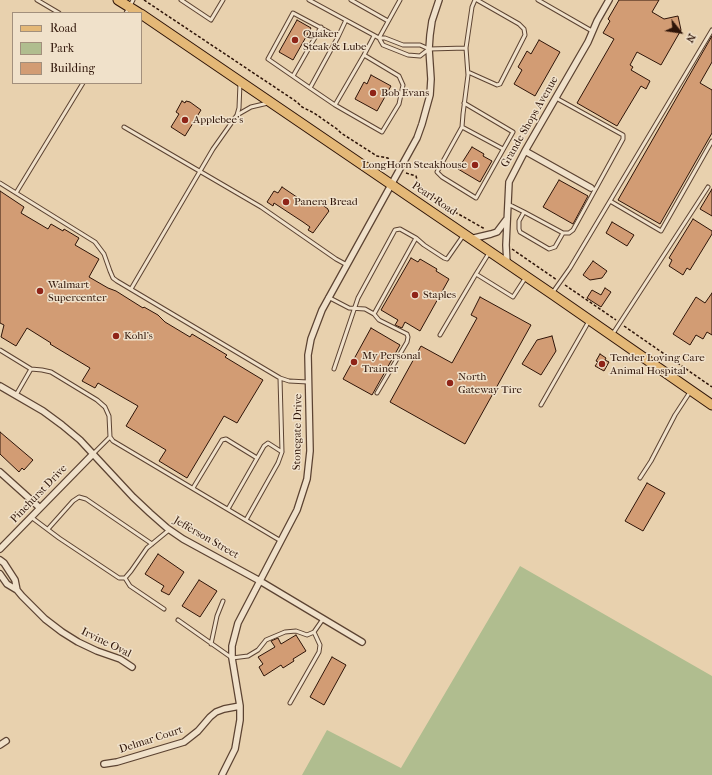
<!DOCTYPE html>
<html>
<head>
<meta charset="utf-8">
<style>
  body { margin:0 }
  #map { position:relative; width:712px; height:775px; overflow:hidden; background:#e8d1ae; font-family:"IM FELL French Canon",serif }
  canvas { display:block }
  .legend { position:absolute; left:12px; top:12px; width:130px; height:72px; box-sizing:border-box; background:#f0e1ca; border:1px solid #a28f7c; margin:0; padding:5px 7px; list-style:none; font-size:12px; color:#2e1408 }
  .legend li { display:flex; align-items:center; gap:8px; height:20px }
  .legend b { width:20px; border:1px solid #a28f7c }
  .north { position:absolute; left:660px; top:12px; width:40px; height:40px; -webkit-text-stroke:3px #f0e1ca; paint-order:stroke; rotate:120deg; font-size:11px; font-weight:700; line-height:16px; text-align:center; color:#2e1408 }
  .north::after { content:''; display:block; margin:auto; width:14px; height:18px; background:#2e1408; clip-path:polygon(50% 0,100% 100%,50% 72%,0 100%) }
</style>
</head>
<body>
<div id="map">
<canvas width="712" height="775"></canvas>
<ul class="legend">
<li><b style="height:5px;background:#e4b877"></b>Road</li>
<li><b style="height:11px;background:#b0bd8f"></b>Park</li>
<li><b style="height:11px;background:#d29c74"></b>Building</li>
</ul>
<div class="north">N</div>
</div>
<script>
const g = document.querySelector('canvas').getContext('2d');
g.lineJoin = 'round';
function fillPath(path, color) { g.fillStyle = color; g.fill(path, 'evenodd'); }
const poly = rows => new Path2D(rows.map(r => 'M' + r).join(''));
function trace(path, color, width, dash) { g.strokeStyle = color; g.lineWidth = width; g.lineCap = dash ? 'butt' : 'round'; g.setLineDash(dash || []); g.stroke(path); }
function label(font, color, halo, rows, align = 'center') {
  g.font = font + ' "IM FELL French Canon",serif'; g.lineWidth = 3; g.setLineDash([]); g.textBaseline = 'middle'; g.strokeStyle = halo; g.fillStyle = color; for (const [text, x, y, turn = 0] of rows) {
    g.save(); g.translate(x, y); g.rotate((+turn || 0) * Math.PI / 180); g.textAlign = isNaN(turn) ? turn : align; if (halo) g.strokeText(text, 0, 0); g.fillText(text, 0, 0); g.restore();
  }
}
fillPath(poly([
  [520,566,712,676,712,775,302,775,327,730,401,768]
]), '#b0bd8f');
const building = poly([
  [619,0,659,0,652,12,664,19,678,16,681,30,661,65,637,52,630,65,633,67,631,70,650,81,646,89,641,86,617,126,577,103,614,39,603,33,610,21,608,19,619,0],
  [297,20,311,28,293,60,279,52,297,20],
  [712,36,712,62,700,83,712,90,712,133,660,224,618,200,712,36],
  [539,40,560,52,535,96,514,84,522,70,518,67,522,60,527,51,531,54,539,40],
  [371,75,391,86,377,111,355,99,364,82,367,84,371,75],
  [182,101,185,103,186,101,190,102,201,110,185,136,171,127,179,114,176,112,182,101],
  [472,147,484,154,483,156,492,161,480,182,458,169,472,147],
  [559,180,588,196,573,224,543,207,559,180],
  [282,187,310,206,312,202,315,204,316,202,318,202,328,209,328,210,329,211,313,233,308,230,310,227,303,222,274,203,273,206,267,202,274,191,278,193,282,187],
  [712,189,712,216,700,209,712,189],
  [0,191,24,207,21,213,48,229,51,224,63,231,64,229,79,238,75,245,99,259,89,277,108,288,116,291,143,308,144,307,158,315,165,322,190,337,192,334,227,355,225,357,263,380,237,423,224,416,187,478,159,461,166,450,126,426,138,406,98,383,95,388,82,381,90,368,50,344,51,343,27,328,16,346,1,337,4,325,0,323,0,191],
  [693,219,712,231,712,234,690,270,687,268,683,275,669,266,672,260,669,258,693,219],
  [612,222,634,235,627,246,606,233,612,222],
  [411,258,418,262,420,259,437,269,436,271,449,279,420,331,405,322,402,328,395,325,398,320,381,310,411,258],
  [593,261,607,271,602,278,590,280,583,275,593,261],
  [605,288,611,292,601,307,587,298,592,290,601,295,605,288],
  [712,293,712,335,707,332,703,339,696,335,690,345,673,334,696,297,705,303,712,293],
  [480,297,531,325,465,444,390,402,421,346,452,363,477,318,471,315,480,297],
  [371,328,400,345,372,395,343,379,371,328],
  [552,336,556,351,541,375,522,364,537,340,552,336],
  [600,354,606,358,605,360,609,362,604,371,595,366,598,362,596,361,600,354],
  [0,432,33,460,24,470,22,468,19,472,0,454,0,432],
  [647,483,665,493,643,531,625,521,647,483],
  [158,554,184,572,169,595,161,591,164,586,145,574,158,554],
  [199,580,217,591,200,617,182,606,199,580],
  [296,635,306,651,293,659,294,661,283,668,281,665,264,676,259,667,263,664,258,657,275,647,271,641,278,638,281,644,296,635],
  [332,657,346,665,324,705,310,697,332,657]
]);
fillPath(building, '#d29c74');
trace(building, '#2e1408', 1);
const service = poly([
  [37,0,59,13],
  [181,0,211,20,223,0],
  [309,0,379,38,400,0],
  [351,0,388,21],
  [538,0,592,31],
  [126,13,133,0],
  [338,37,310,88,268,59,293,13,338,37,346,20],
  [379,38,385,38,403,45,420,45,429,49,466,48],
  [379,38,383,45,408,55,420,56,429,49],
  [468,72,497,85,500,84,525,35,524,29,519,24,477,0],
  [293,76,321,27],
  [310,88,335,105,382,132,399,104,403,85,399,76,364,55,374,36],
  [556,98,623,135,623,139,595,190],
  [464,103,513,132,476,198,442,177,437,172,462,127,463,114,468,75,466,48,472,7,475,0],
  [335,105,364,55],
  [237,115,251,107,268,103],
  [124,127,261,207,336,259,347,265],
  [462,127,503,149],
  [0,183,95,242,104,254,110,271,113,278,117,281,280,378,289,381,308,382],
  [16,193,83,83],
  [610,201,661,231,712,141],
  [509,205,512,206,524,212,563,233,569,233,573,230,595,190,594,189],
  [524,212,519,221,519,229,520,232,549,249,555,247,563,233],
  [489,253,476,274,513,297,526,277],
  [131,289,213,149,237,115,239,108,240,83],
  [553,292,570,268,712,30],
  [328,297,349,308,365,309,374,314,379,320,407,334,408,337,407,342,377,393],
  [374,314,416,238],
  [440,335,476,274],
  [612,335,708,187],
  [0,350,31,369,42,370,51,372,97,400,105,407,109,416,110,437,113,441,281,541],
  [334,369,358,298,395,230,400,229,416,238,424,245,444,258,447,259,463,236],
  [16,395,31,369],
  [541,405,589,321],
  [93,454,110,437],
  [640,478,651,461,675,415,690,392],
  [193,488,222,440,226,439,257,458],
  [228,509,264,446,268,443,282,452],
  [31,517,59,538,119,578,125,578,131,571,147,548,169,530],
  [246,520,278,463,282,452,280,378],
  [48,529,73,501,79,497,86,499,152,544],
  [125,578,130,586,164,609],
  [178,620,232,658,248,656,258,650,266,640,285,632,296,631,307,635,314,632,323,619],
  [211,644,217,616,223,601],
  [290,703,319,652,320,645,314,632]
]);
const minor = poly([
  [525,151,591,188],
  [470,239,491,234,497,232,506,220],
  [507,264,506,245,509,182,525,151,588,42,597,21,609,0],
  [0,386,43,411,62,425,80,440,133,497,150,513,167,528,183,539,260,581,362,642],
  [0,472,40,508],
  [0,549,93,454],
  [0,560,4,563,15,580,17,590,22,596,45,619,62,632,78,642,97,651,120,659,132,667],
  [0,574,7,584,17,590],
  [0,745,6,741],
  [104,764,117,762,184,742,198,731,210,717,216,712,224,709,240,706],
  [222,775,235,749,240,720,240,706,232,658,232,646,238,623,297,510,307,479,310,451,308,355,311,339,322,310,417,138,422,124,430,95,431,79,429,49,430,35,432,21,439,0]
]);
const primary = poly([
  [118,0,139,13],
  [141,14,552,294,712,405]
]);
trace(service, '#5c4332', 5);
trace(minor, '#5c4332', 8);
trace(primary, '#2e1408', 11);
trace(poly([
  [144,0,297,102,302,107,314,113,337,129,341,133,377,156,388,158,389,163,394,166],
  [406,173,416,176,418,183,423,189,446,207,485,229],
  [512,249,557,280],
  [565,285,616,320],
  [624,326,712,387]
]), '#2e1408', 1.5, [3, 2]);
trace(service, '#f0e1ca', 3);
trace(minor, '#f0e1ca', 5.5);
trace(primary, '#e4b877', 9);
for (const [x, y, r, color] of [
  [295,40,4,"#8f2418"],
  [373,93,4,"#8f2418"],
  [185,120,4,"#8f2418"],
  [475,165,4,"#8f2418"],
  [286,202,4,"#8f2418"],
  [40,291,4,"#8f2418"],
  [415,295,4,"#8f2418"],
  [116,336,4,"#8f2418"],
  [354,362,4,"#8f2418"],
  [602,364,4,"#8f2418"],
  [450,383,4,"#8f2418"]
]) { const dot = new Path2D(); dot.arc(x, y, r, 0, 2 * Math.PI); g.fillStyle = color; g.fill(dot); trace(dot, '#f0e1ca', 1.5); }
label('11px', '#2e1408', '#f0e1ca', [
  ["Quaker",303,34],
  ["Steak & Lube",303,47],
  ["Bob Evans",381,93],
  ["Applebee's",193,120],
  ["LongHorn Steakhouse",467,165,"right"],
  ["Panera Bread",294,202],
  ["Walmart",48,285],
  ["Supercenter",48,298],
  ["Staples",423,295],
  ["Kohl's",124,336],
  ["My Personal",362,356],
  ["Trainer",362,369],
  ["Tender Loving Care",610,358],
  ["Animal Hospital",610,371],
  ["North",458,377],
  ["Gateway Tire",458,390]
], 'left');
label('11px', '#2e1408', '#f0e1ca', [
  ["Grande Shops Avenue",530,122,-60],
  ["Pearl Road",434,199,34],
  ["Stonegate Drive",298,432,-89],
  ["Pinehurst Drive",39,494,-46],
  ["Jefferson Street",206,538,30],
  ["Irvine Oval",106,643,26],
  ["Delmar Court",151,740,-18]
]);
</script>
</body>
</html>
